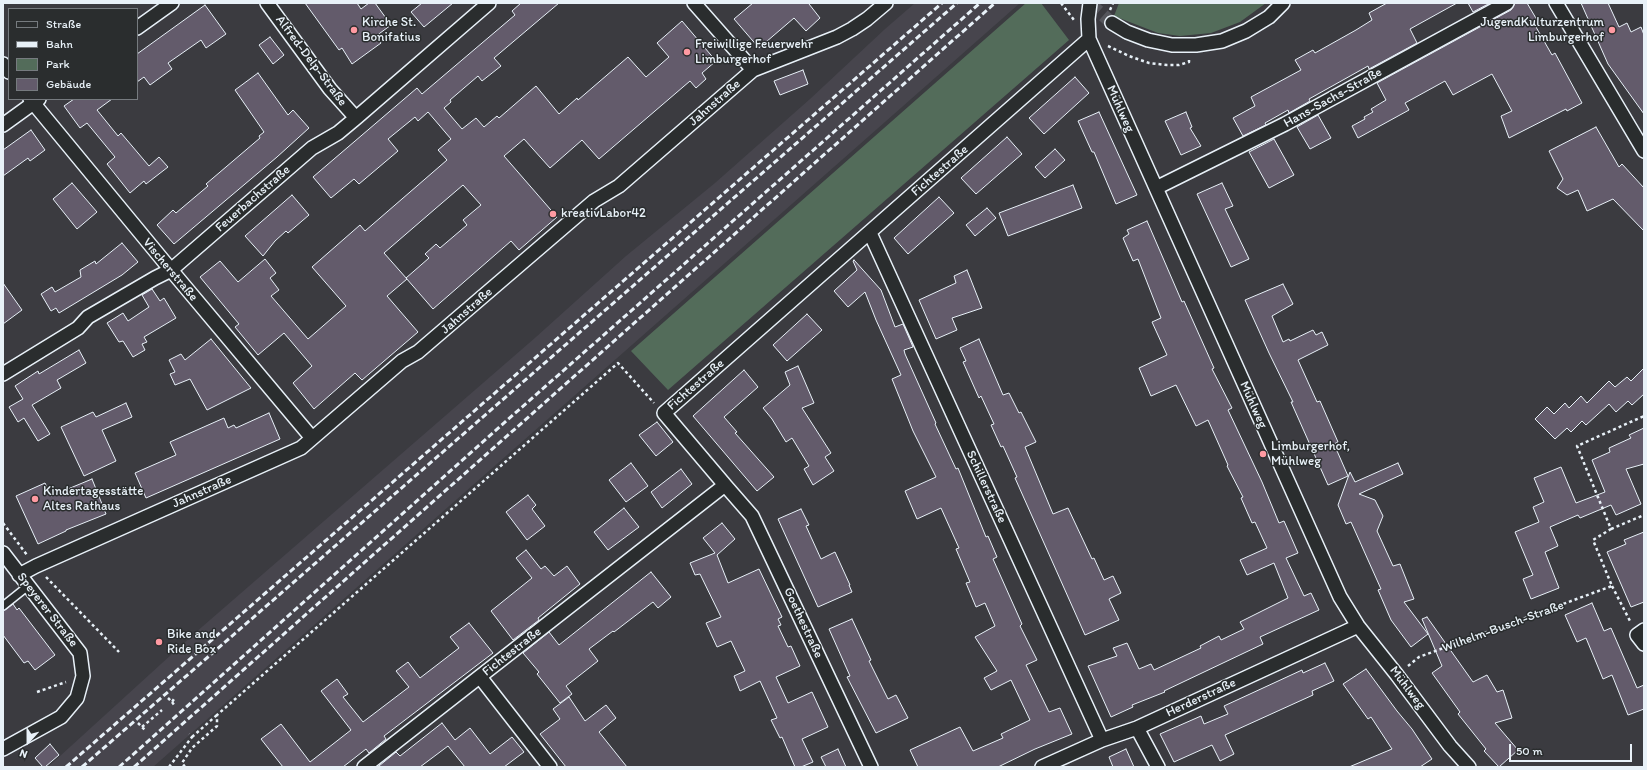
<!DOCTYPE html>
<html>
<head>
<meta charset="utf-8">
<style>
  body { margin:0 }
  #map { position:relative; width:1647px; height:770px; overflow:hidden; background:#3b3b40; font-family:Itim,sans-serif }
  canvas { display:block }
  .frame { position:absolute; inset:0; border:4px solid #e8f1f8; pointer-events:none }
  .legend { position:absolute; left:8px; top:8px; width:130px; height:92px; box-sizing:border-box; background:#2a2d2e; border:1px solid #767b7f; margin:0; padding:5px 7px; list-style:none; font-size:12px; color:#e8f1f8 }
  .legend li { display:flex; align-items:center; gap:8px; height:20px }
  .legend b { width:20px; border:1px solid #767b7f }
  .north { position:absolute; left:8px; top:722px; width:40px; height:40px; -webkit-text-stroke:3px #2a2d2e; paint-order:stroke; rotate:201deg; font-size:11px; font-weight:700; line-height:16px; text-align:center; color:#e8f1f8 }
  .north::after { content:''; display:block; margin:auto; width:14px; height:18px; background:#e8f1f8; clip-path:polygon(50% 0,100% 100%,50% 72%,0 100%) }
  .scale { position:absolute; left:1509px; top:744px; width:123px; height:18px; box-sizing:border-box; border:2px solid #e8f1f8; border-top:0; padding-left:5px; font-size:12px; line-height:14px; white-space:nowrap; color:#e8f1f8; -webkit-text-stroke:3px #2a2d2e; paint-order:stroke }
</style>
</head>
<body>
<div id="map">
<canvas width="1647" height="770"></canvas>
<div class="frame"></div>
<ul class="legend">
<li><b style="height:5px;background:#2a2d2e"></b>Straße</li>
<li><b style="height:5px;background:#e8f1f8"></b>Bahn</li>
<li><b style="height:11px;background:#536c5a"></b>Park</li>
<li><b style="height:11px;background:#635b6b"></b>Gebäude</li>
</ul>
<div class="north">N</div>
<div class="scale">50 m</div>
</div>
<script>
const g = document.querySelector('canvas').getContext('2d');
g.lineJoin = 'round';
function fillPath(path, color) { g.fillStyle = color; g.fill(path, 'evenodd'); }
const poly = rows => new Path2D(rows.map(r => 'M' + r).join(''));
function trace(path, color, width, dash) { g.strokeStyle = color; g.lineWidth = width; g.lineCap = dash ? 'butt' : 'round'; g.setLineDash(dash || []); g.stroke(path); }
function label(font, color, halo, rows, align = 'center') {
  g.font = font + ' Itim,sans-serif'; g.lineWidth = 3; g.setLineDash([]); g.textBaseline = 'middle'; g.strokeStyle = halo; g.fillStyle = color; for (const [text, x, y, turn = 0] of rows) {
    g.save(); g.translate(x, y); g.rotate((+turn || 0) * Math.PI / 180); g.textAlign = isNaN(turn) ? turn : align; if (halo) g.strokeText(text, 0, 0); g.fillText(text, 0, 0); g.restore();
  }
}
fillPath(poly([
  [915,3,1020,3,153,767,48,767,195,633,536,337,626,256,715,183,810,99,885,29]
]), '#47454d');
fillPath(poly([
  [1026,3,1041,3,1069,40,668,390,631,351],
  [1119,3,1266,3,1240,22,1211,33,1180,36,1158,33,1114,16]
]), '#536c5a');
const building = poly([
  [305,3,357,3,361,9,369,3,375,3,391,25,376,36,381,43,352,64,342,48,339,50,305,3],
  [422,3,453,3,424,27,411,12,422,3],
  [521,3,559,3,494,58,501,66,482,81,478,76,450,100,451,102,444,108,462,129,476,118,484,127,497,116,499,118,536,86,559,114,577,98,578,100,628,57,646,77,669,57,657,43,682,21,716,61,702,73,706,79,696,88,690,81,599,159,582,140,550,168,524,139,504,156,557,217,519,250,511,241,433,309,406,278,429,258,425,254,436,244,440,248,467,225,463,220,481,205,463,185,435,209,384,253,407,279,387,296,418,332,362,380,355,373,314,409,293,383,312,366,284,333,258,355,235,327,239,324,200,277,220,261,238,282,265,259,276,273,270,278,279,290,271,296,308,339,346,306,312,267,360,225,365,231,447,160,438,150,451,139,428,112,418,121,415,117,388,139,398,151,359,184,354,179,331,198,313,177,417,88,422,94,515,15,512,11,521,3],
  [753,3,810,3,809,4,820,18,806,31,794,18,759,48,734,19,753,3],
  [1387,3,1457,3,1410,29,1417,43,1369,69,1368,66,1309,99,1310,101,1289,113,1288,110,1265,123,1266,125,1243,136,1233,118,1255,106,1251,97,1301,70,1295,60,1313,50,1315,53,1356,30,1372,20,1369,13,1387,3],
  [1468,3,1490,3,1473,12,1468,3],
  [1515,3,1527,3,1540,25,1536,27,1552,55,1555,53,1582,103,1567,111,1566,109,1509,138,1501,116,1512,111,1492,74,1453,95,1445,81,1405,103,1409,110,1358,138,1352,126,1365,119,1364,117,1373,112,1371,109,1386,100,1377,83,1511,10,1515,3],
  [1581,3,1608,3,1619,27,1627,23,1631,32,1641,27,1644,35,1644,114,1608,64,1581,3],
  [205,5,226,34,206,48,201,40,168,63,172,69,150,85,144,77,137,82,137,54,205,5],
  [270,37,284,55,273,64,259,45,270,37],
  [803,70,808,84,780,95,774,81,803,70],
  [258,73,288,115,293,110,309,128,277,157,174,244,157,225,173,210,176,213,208,186,206,184,260,138,259,136,264,132,235,90,258,73],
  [1075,77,1089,93,1044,134,1029,118,1075,77],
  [74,99,112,99,97,110,118,136,121,133,149,166,159,157,168,167,146,184,144,181,130,193,107,164,115,157,87,123,80,128,64,106,74,99],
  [1099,112,1137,195,1116,204,1094,152,1092,152,1078,121,1099,112],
  [1186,112,1192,127,1190,128,1201,146,1181,155,1165,121,1186,112],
  [1318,115,1331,138,1310,149,1297,127,1318,115],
  [1596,127,1619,167,1622,164,1644,188,1644,231,1613,199,1587,211,1578,190,1567,195,1557,188,1563,179,1549,151,1596,127],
  [31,130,45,150,30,161,28,158,3,176,3,150,31,130],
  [1007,137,1022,154,976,194,961,178,1007,137],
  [1274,139,1294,175,1269,188,1249,152,1274,139],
  [1055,149,1065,160,1045,178,1035,167,1055,149],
  [72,183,97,212,77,229,53,199,72,183],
  [1222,183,1233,206,1225,209,1249,259,1231,267,1197,194,1222,183],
  [1073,185,1082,208,1008,236,999,213,1073,185],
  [292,195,309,215,288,233,286,231,275,241,263,256,245,236,292,195],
  [939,197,954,213,908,254,894,238,939,197],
  [987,208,996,218,975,236,966,225,987,208],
  [1147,221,1182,302,1184,301,1214,368,1212,369,1232,408,1228,410,1262,482,1279,523,1284,521,1298,553,1286,558,1304,596,1311,593,1319,610,1260,637,1263,644,1164,691,1165,692,1132,705,1133,707,1111,717,1088,666,1117,656,1113,648,1127,643,1139,669,1151,664,1154,670,1201,648,1200,646,1219,636,1221,640,1244,629,1240,622,1288,598,1274,563,1247,575,1240,560,1267,548,1255,522,1252,523,1241,498,1243,497,1227,466,1228,465,1208,420,1196,426,1176,385,1151,396,1139,368,1167,355,1152,322,1161,318,1138,259,1133,261,1123,238,1129,234,1127,230,1147,221],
  [122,243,138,262,122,275,59,313,56,308,51,311,41,294,52,287,55,292,81,277,80,270,95,261,96,264,122,243],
  [854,260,881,290,895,327,903,324,913,347,904,350,905,354,936,423,935,424,956,469,958,468,986,537,988,536,997,557,993,559,1022,624,1020,626,1037,660,1026,665,1049,712,1060,708,1072,734,1035,749,998,767,918,767,910,750,960,727,973,751,1003,738,1001,734,1030,720,1011,680,991,690,984,678,997,671,975,637,995,626,985,603,976,607,966,583,970,582,956,549,959,548,941,508,917,519,905,491,936,477,913,431,892,379,901,375,876,320,865,292,848,307,834,291,857,270,853,261,854,260],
  [967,270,982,308,952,318,957,330,936,339,919,300,956,283,954,276,967,270],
  [3,283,22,310,3,324,3,283],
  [1283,284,1293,304,1272,316,1283,342,1289,339,1290,341,1313,330,1316,335,1322,332,1328,345,1298,360,1317,402,1320,401,1338,442,1334,444,1348,476,1328,485,1291,402,1293,402,1269,353,1245,300,1283,284],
  [152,289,160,301,164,298,176,318,144,337,147,342,142,344,145,350,133,357,123,341,119,342,107,323,123,313,128,321,149,307,142,295,152,289],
  [807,314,822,330,787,361,773,345,807,314],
  [211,339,251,388,207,410,190,379,175,385,170,374,175,372,169,360,181,354,185,360,211,339],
  [979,339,1003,395,1009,393,1019,413,1021,412,1036,442,1025,447,1053,514,1068,508,1092,559,1094,558,1104,580,1113,576,1121,593,1109,599,1119,620,1085,635,1015,478,1017,477,1003,446,1001,447,991,425,994,424,981,396,979,398,963,362,966,361,960,348,979,339],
  [79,350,86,363,57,380,61,388,32,405,50,434,38,441,24,418,18,422,9,407,23,399,15,386,38,371,39,374,79,350],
  [798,366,814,403,802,408,831,453,825,457,834,471,813,485,804,469,809,466,792,438,786,442,772,419,763,408,790,385,785,372,798,366],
  [1644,368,1644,394,1632,405,1628,401,1616,412,1609,404,1586,425,1582,421,1571,432,1567,428,1555,439,1535,419,1547,407,1554,414,1565,403,1569,408,1581,396,1587,403,1609,381,1615,387,1627,377,1631,381,1644,368],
  [744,370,758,387,724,417,737,432,735,433,774,477,757,491,693,416,744,370],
  [126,403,132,417,102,430,116,461,84,476,61,427,93,412,96,417,126,403],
  [269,413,280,439,146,498,135,473,176,455,170,442,224,418,228,428,234,425,236,428,269,413],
  [657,422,673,442,656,456,639,435,657,422],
  [1644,428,1644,464,1626,469,1641,504,1616,515,1611,505,1580,518,1578,515,1550,527,1558,546,1545,552,1559,588,1531,599,1523,579,1533,575,1515,532,1539,522,1533,507,1544,502,1534,478,1561,467,1576,503,1605,492,1592,460,1610,452,1609,448,1631,438,1629,435,1644,428],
  [631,463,648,486,626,502,609,480,631,463],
  [1398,463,1403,474,1359,494,1375,500,1383,516,1377,531,1393,566,1400,564,1414,599,1404,602,1428,634,1411,647,1391,620,1378,590,1381,589,1351,522,1346,524,1338,505,1350,472,1355,482,1398,463],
  [681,469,692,484,662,508,651,492,681,469],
  [92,479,106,514,66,530,66,531,38,544,16,496,45,483,51,496,92,479],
  [528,495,536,505,532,509,545,526,527,540,506,512,528,495],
  [624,508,639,527,608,550,594,532,624,508],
  [801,509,809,525,806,526,821,559,835,552,850,585,849,585,852,592,818,607,778,519,801,509],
  [722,523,735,539,717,555,728,583,759,569,782,617,778,619,781,625,778,626,788,647,791,646,800,666,776,677,788,703,812,692,828,727,802,739,813,762,801,767,795,767,782,737,780,738,771,720,777,718,760,681,740,691,734,676,745,671,731,641,717,647,706,623,721,617,700,574,695,575,690,563,715,553,703,538,722,523],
  [1644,532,1644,602,1631,607,1607,552,1626,544,1624,540,1644,532],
  [526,550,541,569,545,566,554,576,567,566,580,584,538,618,539,620,513,640,491,611,532,578,516,558,526,550],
  [651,572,671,597,658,608,653,602,614,632,613,631,589,649,598,661,566,686,572,694,560,703,537,674,539,672,523,653,549,632,559,645,651,572],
  [1592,603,1604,631,1611,628,1637,688,1644,685,1644,709,1628,715,1612,675,1603,679,1586,638,1577,642,1565,615,1592,603],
  [13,604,17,610,19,608,55,655,35,670,28,661,24,663,3,635,3,611,13,604],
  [1427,617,1473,682,1487,675,1497,692,1503,690,1512,718,1495,723,1518,750,1499,767,1484,751,1486,749,1458,714,1460,712,1432,673,1442,666,1422,619,1427,617],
  [852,619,871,660,869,661,888,699,896,695,908,718,876,733,847,677,850,676,829,629,852,619],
  [469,623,493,653,384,736,386,739,369,753,366,749,343,767,283,767,261,739,281,724,310,762,351,730,321,691,337,679,348,694,343,697,363,722,409,687,396,671,408,662,420,678,459,648,450,637,469,623],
  [1325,663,1334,681,1312,691,1313,695,1225,735,1234,754,1220,761,1212,745,1174,762,1160,734,1201,716,1204,724,1228,714,1224,706,1302,670,1303,673,1325,663],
  [1366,669,1397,711,1412,729,1432,759,1420,767,1349,767,1392,749,1371,717,1368,719,1343,684,1366,669],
  [569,697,585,721,606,705,616,718,599,732,627,767,566,767,540,734,560,719,553,709,569,697],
  [442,723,455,740,470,728,490,754,512,737,524,752,504,767,465,767,448,746,420,767,380,767,379,766,396,752,400,756,442,723],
  [50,744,59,755,45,767,43,767,35,758,50,744],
  [838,749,846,767,826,767,821,757,838,749],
  [1126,749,1134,767,1113,767,1109,757,1126,749]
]);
fillPath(building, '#635b6b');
trace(building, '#e8f1f8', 1);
trace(poly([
  [1089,3,1112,23]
]), '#55565c', 13, [13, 6]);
const lane = poly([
  [3,606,28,586]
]);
const street = poly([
  [267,3,330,89,356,118],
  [694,3,753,70],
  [1090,3,1088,19,1089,39,1340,597,1358,626,1397,675,1450,746,1469,767],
  [1556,3,1644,151],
  [1112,23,1127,32,1148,40,1172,45,1196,45,1222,41,1246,31,1269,17,1283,3],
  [137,28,172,3],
  [3,64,9,72],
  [30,99,171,270,312,438],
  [3,125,39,99],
  [1156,188,1285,124,1507,3],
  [870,233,1102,740],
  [3,374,78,328,88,317,155,278,171,270,312,148,338,133,356,118,489,3],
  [725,485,752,516,871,767],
  [3,553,80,653,83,676,77,698,61,717,3,749],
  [19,575,36,566,301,448,402,361,418,352,594,201,619,186,753,70,837,37,852,29,867,19,886,3],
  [1644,630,1637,635,1644,644],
  [480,677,550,767],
  [1137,728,1158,767],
  [364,767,725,485,664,413,1089,39],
  [1042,767,1102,740,1137,728,1358,626]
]);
trace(lane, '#e8f1f8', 10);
trace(street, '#e8f1f8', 16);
trace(poly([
  [1061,3,1074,20],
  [1110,10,1113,3],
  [1108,46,1129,56,1149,63,1167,65,1179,65,1189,62,1189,60,1187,60],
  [3,523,27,555],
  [1611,529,1644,515],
  [46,577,119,652],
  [1612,586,1631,623],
  [1408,666,1419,657,1612,586,1593,540,1611,529,1577,446,1644,416],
  [37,692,66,682],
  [168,698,172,702,174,699],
  [172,702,175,706],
  [138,723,146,731],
  [142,727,162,710],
  [192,737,217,715],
  [169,767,192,737,189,734],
  [185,767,182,763,192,748,217,726,217,715,618,363,654,403]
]), '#e8f1f8', 2.5, [3, 3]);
trace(lane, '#2a2d2e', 7);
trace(street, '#2a2d2e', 13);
trace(poly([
  [66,767,942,3],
  [82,767,957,3],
  [119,767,513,415,980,3],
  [134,767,995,3]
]), '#e8f1f8', 3, [6, 3]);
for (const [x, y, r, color] of [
  [354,30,4,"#ff9aa2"],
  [1612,30,4,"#ff9aa2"],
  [687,52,4,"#ff9aa2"],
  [553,214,4,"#ff9aa2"],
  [1263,454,4,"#ff9aa2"],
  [35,499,4,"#ff9aa2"],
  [159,642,4,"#ff9aa2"]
]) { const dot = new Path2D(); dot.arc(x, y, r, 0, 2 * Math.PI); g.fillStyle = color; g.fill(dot); trace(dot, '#2a2d2e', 1.5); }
label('13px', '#e8f1f8', '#2a2d2e', [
  ["Kirche St.",362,23],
  ["Bonifatius",362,38],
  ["JugendKulturzentrum",1604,23,"right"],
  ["Limburgerhof",1604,38,"right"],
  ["Freiwillige Feuerwehr",695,45],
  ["Limburgerhof",695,60],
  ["kreativLabor42",561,214],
  ["Limburgerhof,",1271,447],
  ["Mühlweg",1271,462],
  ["Kindertagesstätte",43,492],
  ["Altes Rathaus",43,507],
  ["Bike and",167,635],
  ["Ride Box",167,650]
], 'left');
label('13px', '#e8f1f8', '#2a2d2e', [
  ["Alfred-Delp-Straße",311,61,53],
  ["Hans-Sachs-Straße",1333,98,-29],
  ["Jahnstraße",715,103,-41],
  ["Mühlweg",1120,109,66],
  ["Fichtestraße",940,171,-41],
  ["Feuerbachstraße",253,199,-41],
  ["Vischerstraße",170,270,50],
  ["Jahnstraße",467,311,-41],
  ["Fichtestraße",696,385,-41],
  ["Mühlweg",1253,405,66],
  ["Schillerstraße",986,487,65],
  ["Jahnstraße",202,492,-24],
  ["Speyerer Straße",47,610,52],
  ["Goethestraße",803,623,65],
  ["Wilhelm-Busch-Straße",1503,627,-20],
  ["Fichtestraße",512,652,-38],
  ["Mühlweg",1407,688,53],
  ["Herderstraße",1201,698,-25]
]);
</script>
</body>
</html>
